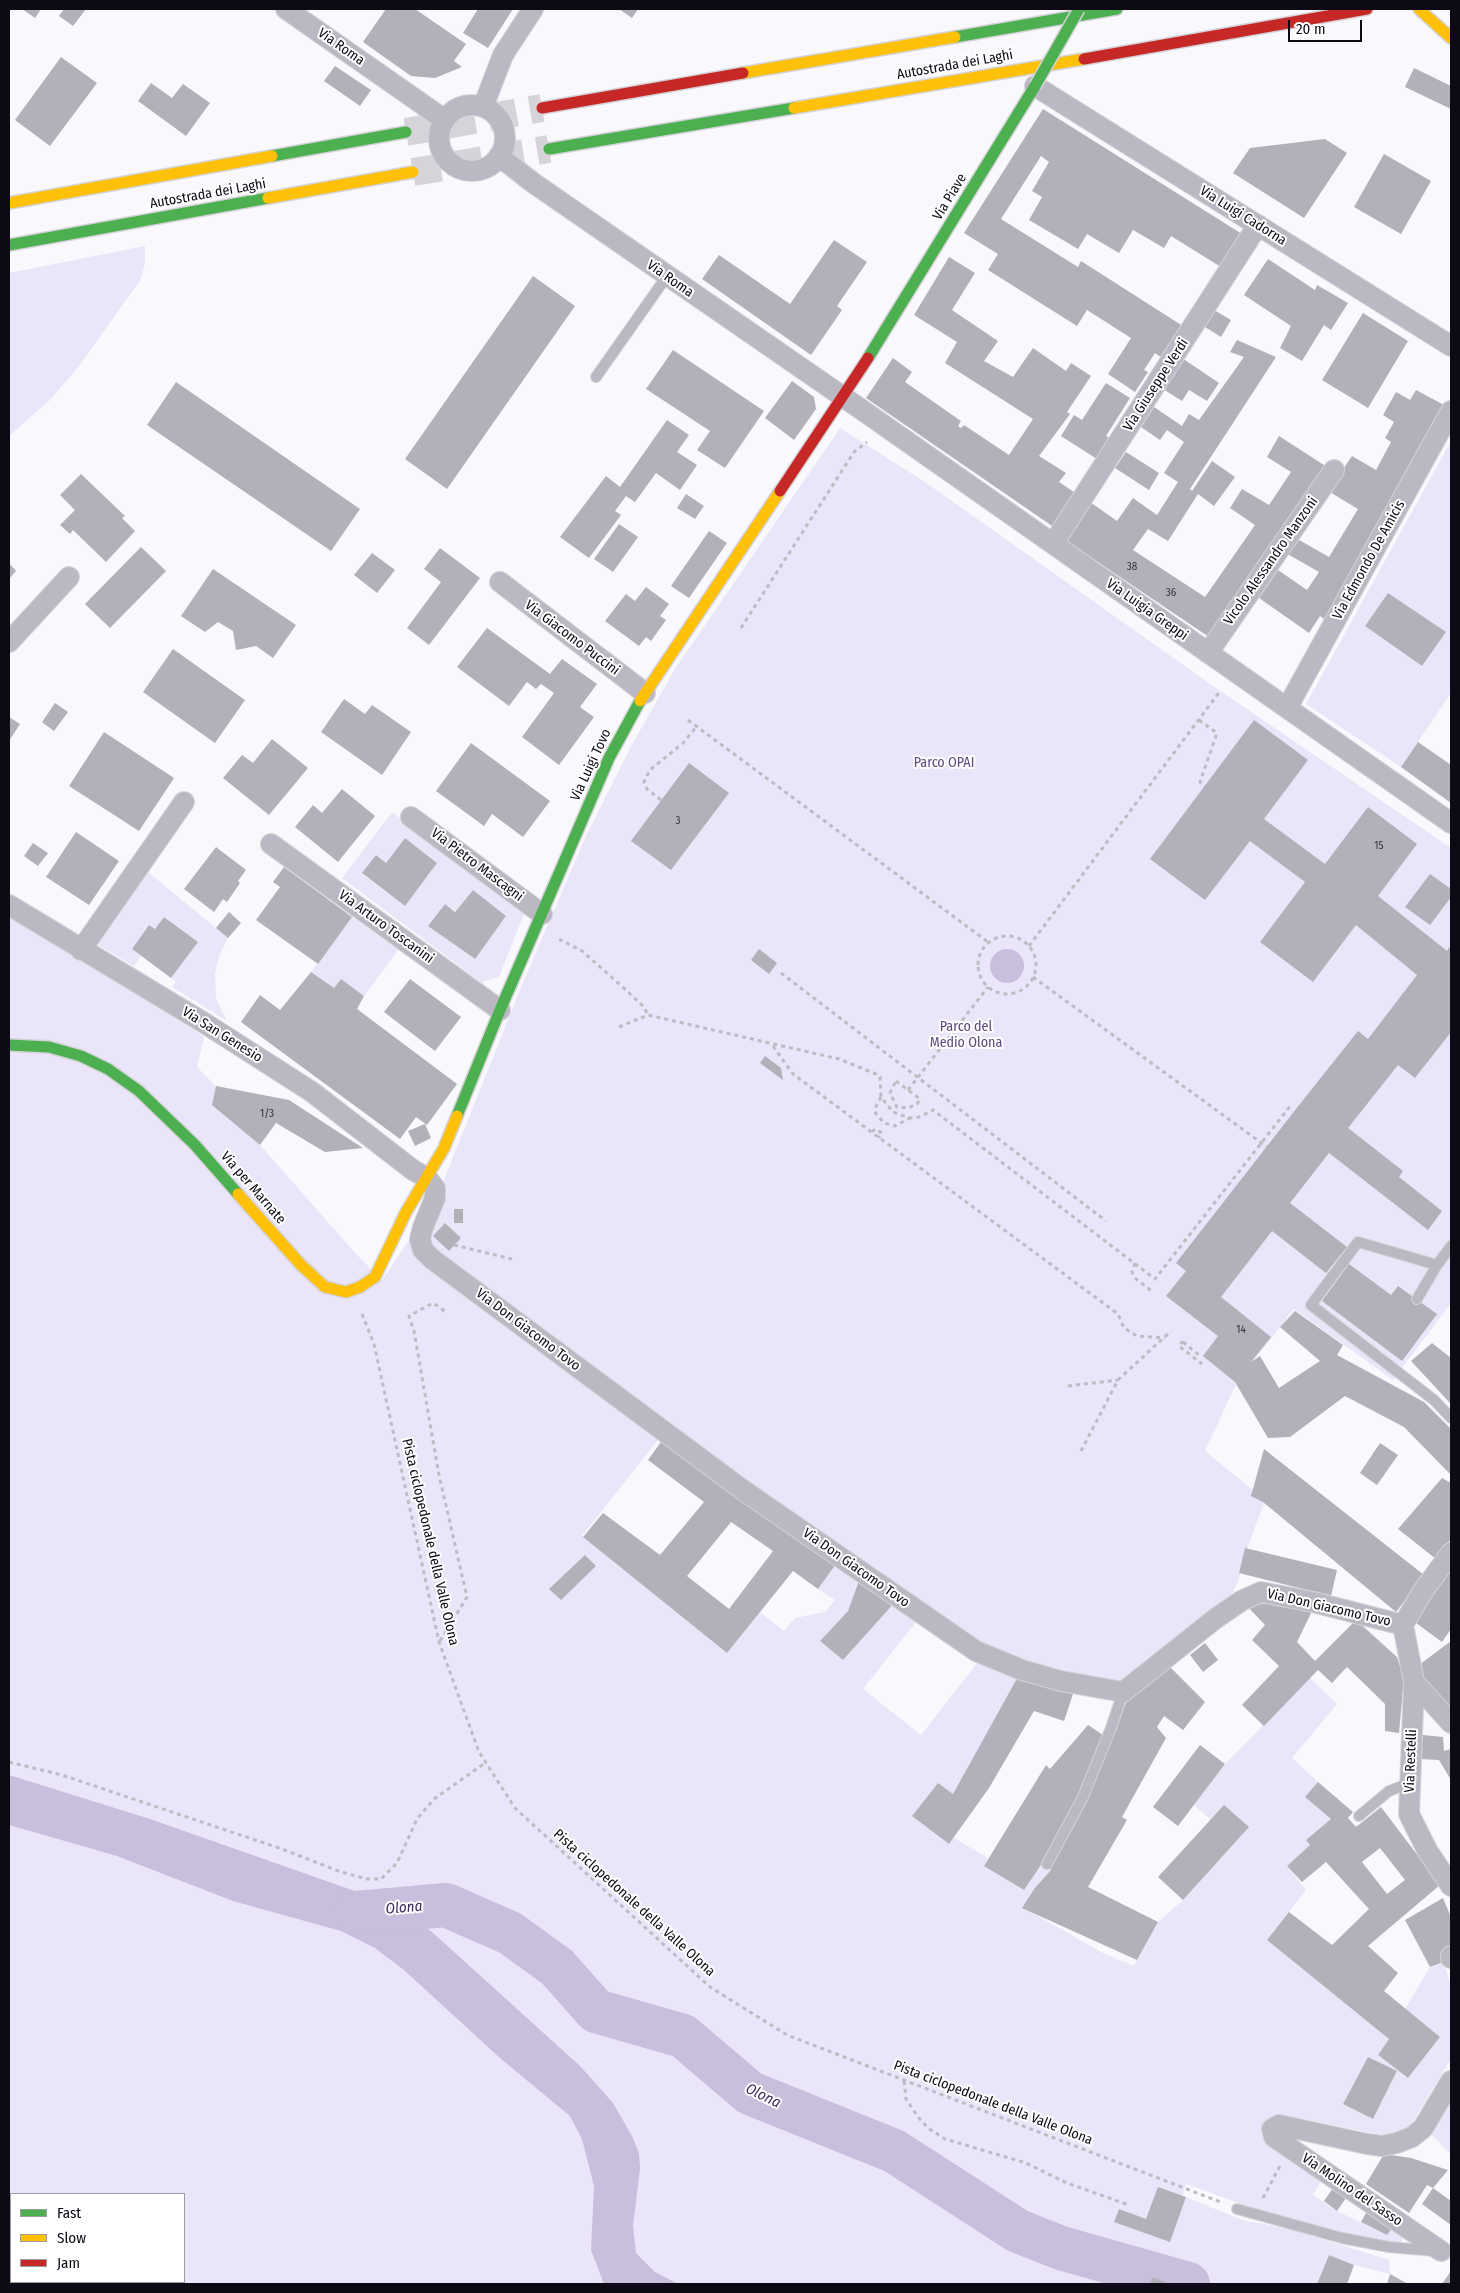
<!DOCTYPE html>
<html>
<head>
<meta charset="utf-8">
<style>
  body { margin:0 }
  #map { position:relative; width:1460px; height:2293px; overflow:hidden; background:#f9f8fd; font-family:"Fira Sans Condensed",sans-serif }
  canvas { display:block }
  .frame { position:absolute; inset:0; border:10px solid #0d0a15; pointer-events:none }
  .legend { position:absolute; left:10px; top:2193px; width:175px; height:90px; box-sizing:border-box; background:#fff; border:1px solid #9e9da1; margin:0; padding:6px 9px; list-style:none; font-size:15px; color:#0d0a15 }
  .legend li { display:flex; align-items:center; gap:10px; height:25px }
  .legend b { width:25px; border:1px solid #9e9da1 }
  .scale { position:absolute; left:1288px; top:20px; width:74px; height:22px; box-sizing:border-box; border:2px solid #0d0a15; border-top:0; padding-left:6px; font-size:15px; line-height:18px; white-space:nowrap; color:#0d0a15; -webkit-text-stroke:4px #fff; paint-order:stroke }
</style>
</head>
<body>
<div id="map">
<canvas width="1460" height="2293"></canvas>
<div class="frame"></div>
<ul class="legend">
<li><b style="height:6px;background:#4caf50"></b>Fast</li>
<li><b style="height:6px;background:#ffc107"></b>Slow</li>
<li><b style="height:6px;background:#c62828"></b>Jam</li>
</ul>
<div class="scale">20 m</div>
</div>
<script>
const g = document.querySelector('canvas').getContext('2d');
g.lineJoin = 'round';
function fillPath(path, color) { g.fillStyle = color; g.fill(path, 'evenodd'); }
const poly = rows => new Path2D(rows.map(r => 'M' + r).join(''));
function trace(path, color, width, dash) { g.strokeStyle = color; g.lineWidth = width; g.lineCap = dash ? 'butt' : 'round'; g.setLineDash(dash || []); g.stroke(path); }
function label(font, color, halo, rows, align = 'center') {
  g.font = font + ' "Fira Sans Condensed",sans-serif'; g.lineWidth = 4; g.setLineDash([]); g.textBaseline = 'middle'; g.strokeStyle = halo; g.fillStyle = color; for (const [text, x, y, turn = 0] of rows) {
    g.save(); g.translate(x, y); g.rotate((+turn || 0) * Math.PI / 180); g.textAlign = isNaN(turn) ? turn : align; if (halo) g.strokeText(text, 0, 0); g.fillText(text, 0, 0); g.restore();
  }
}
fillPath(poly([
  [145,246,145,263,141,279,79,366,50,400,9,436,9,273],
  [840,428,925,482,1213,686,1451,848,1451,1303,1393,1380,1294,1309,1237,1382,1205,1451,1265,1500,1248,1546,1238,1581,1230,1598,1123,1692,1022,1670,665,1431,582,1536,727,1653,760,1612,784,1631,795,1618,825,1612,835,1600,818,1589,836,1564,861,1575,848,1611,820,1641,843,1660,896,1601,920,1617,863,1689,921,1735,978,1662,1019,1676,953,1794,938,1783,912,1816,949,1844,954,1838,988,1858,984,1866,1024,1890,1043,1863,1051,1870,1034,1889,1022,1907,1103,1953,1134,1966,1158,1922,1183,1900,1248,1828,1211,1820,1194,1805,1225,1764,1310,1678,1337,1704,1292,1758,1318,1782,1306,1798,1331,1819,1306,1840,1310,1845,1287,1866,1306,1890,1267,1940,1389,2039,1378,2055,1408,2078,1440,2037,1405,2009,1430,1967,1443,1962,1451,1985,1451,2059,1410,2126,1404,2130,1386,2136,1300,2118,1283,2142,1324,2176,1313,2195,1337,2211,1387,2235,1394,2226,1402,2235,1402,2241,1396,2244,1297,2224,1186,2184,1169,2241,1186,2197,1242,2220,1290,2229,1389,2260,1390,2274,1354,2265,1329,2255,1317,2284,9,2284,9,912,204,1037,197,1067,216,1086,213,1105,260,1145,356,1254,382,1280,435,1202,522,985,586,836,630,748,675,669],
  [1368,2057,1397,2072,1373,2119,1343,2104],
  [11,2194,184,2194,184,2282,11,2282],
  [1451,441,1451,693,1401,767,1306,704],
  [1388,593,1445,632,1422,666,1365,626],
  [392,812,525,911,499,977,481,982,342,878],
  [405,838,437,863,405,906,362,874,376,855,386,863],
  [473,890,506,916,474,959,429,926,445,904,455,911],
  [148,872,228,938,219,956,215,973,216,999,227,1021,172,987,176,982,171,978,198,942,165,917,155,929,149,925,132,949,141,956,134,966,98,945],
  [352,917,398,950,364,996,341,979,334,988,311,972],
  [1451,2093,1451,2155,1429,2132]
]), '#eae5f8');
fillPath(poly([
  '990 966a17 17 0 1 1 34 0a17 17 0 1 1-34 0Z',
  [9,1775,150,1819,369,1896,412,1917,432,1932,580,2066,613,2103,632,2136,639,2153,640,2169,633,2226,636,2253,655,2272,678,2284,604,2284,591,2250,594,2186,582,2139,570,2116,500,2058,404,1970,375,1948,341,1931,233,1901,117,1856,9,1825]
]), '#c7bfdc');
trace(poly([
  [356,1913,446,1905,510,1933,557,1967,596,2011,683,2036,750,2093,894,2151,1018,2231,1061,2248,1188,2284]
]), '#c7bfdc', 44);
fillPath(poly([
  [22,9,41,9,35,18],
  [64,9,86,9,73,26,59,16],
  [386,9,415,9,466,44,454,61,462,67,435,78,411,76,363,42],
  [478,9,513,9,488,48,463,33],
  [619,9,638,9,632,18],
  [61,57,97,83,50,146,15,120],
  [335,66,371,90,360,106,324,81],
  [1414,68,1451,86,1451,109,1405,87],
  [151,83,172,98,183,84,210,103,186,136,138,101],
  [1043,109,1242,234,1221,267,1171,236,1164,248,1133,230,1119,253,1087,234,1078,249,1029,220,1042,197,1032,191,1049,162,1041,156,1001,219,1078,267,1081,261,1186,328,1165,360,1155,353,1144,370,1148,372,1135,392,1108,374,1131,338,1087,310,1077,326,988,270,998,254,964,233],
  [1325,139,1347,153,1304,218,1233,173,1250,148],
  [1384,154,1431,181,1401,234,1354,207],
  [834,240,867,262,837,306,842,310,811,355,702,279,719,255,790,304],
  [949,257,975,273,952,310,998,341,984,361,1013,377,1033,348,1066,371,1071,363,1091,376,1067,412,1070,414,1039,456,1066,473,1059,482,1077,494,1055,528,866,398,893,358,912,372,905,382,961,421,958,426,961,428,964,425,1009,455,1033,419,945,363,957,342,914,315],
  [1268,259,1315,290,1317,285,1348,303,1331,330,1324,325,1302,361,1280,348,1291,326,1244,295],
  [533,276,575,306,447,489,405,459],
  [1214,310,1231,320,1221,337,1205,327],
  [1363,313,1408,341,1368,408,1322,380],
  [1237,340,1276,357,1190,489,1192,491,1212,461,1235,477,1214,506,1198,494,1168,541,1148,529,1133,550,1205,597,1255,525,1230,508,1242,489,1269,505,1291,472,1267,457,1279,436,1327,467,1209,637,1065,540,1090,502,1117,521,1133,498,1157,515,1178,482,1164,473,1184,442,1167,430,1160,440,1141,427,1154,407,1182,426,1189,414,1199,420,1244,357,1230,352],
  [673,350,764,411,725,468,697,450,710,431,646,389],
  [1182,358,1219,383,1207,401,1189,390,1182,401,1163,389],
  [792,381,814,397,816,409,794,440,765,418],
  [176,382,360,509,331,551,147,425],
  [1106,383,1130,398,1106,436,1110,438,1097,459,1061,436,1074,415,1082,420],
  [1416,390,1444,405,1344,588,1324,619,1320,616,1309,633,1259,598,1278,570,1307,590,1319,572,1284,552,1294,537,1329,557,1358,509,1328,491,1352,456,1376,470,1391,442,1385,438,1394,422,1383,415,1396,392,1410,400],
  [667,420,689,435,677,452,697,465,680,490,656,473,635,502,626,496,615,511,621,515,589,558,560,537,606,476,620,487],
  [1126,452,1159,473,1149,490,1115,468],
  [81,474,125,516,122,518,135,531,106,562,73,530,70,534,60,525,75,510,60,495],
  [686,494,704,506,695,519,677,508],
  [619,524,638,537,613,572,594,559],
  [709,531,727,543,689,598,671,586],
  [141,547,166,571,110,628,85,604],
  [440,548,480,578,429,645,407,628,441,582,424,569],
  [372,553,395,570,377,593,354,575],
  [9,563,16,571,9,579],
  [213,569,296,625,273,658,256,646,236,650,233,631,218,622,205,632,181,616],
  [646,587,669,604,660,616,666,620,651,641,646,637,639,646,605,621,626,594,635,601],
  [1388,593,1446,632,1422,666,1365,626],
  [487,628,550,674,562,659,597,684,580,707,594,717,559,765,522,737,554,693,541,684,536,689,527,682,509,706,457,667],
  [173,649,245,700,215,743,143,692],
  [344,699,365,714,372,705,411,732,382,775,321,732],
  [55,703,68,712,54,731,42,722],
  [9,717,20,724,9,741],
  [1254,720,1308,760,1264,819,1325,864,1368,807,1417,844,1378,896,1447,951,1451,945,1451,1032,1415,1078,1398,1065,1348,1128,1403,1171,1399,1177,1442,1211,1428,1230,1329,1153,1290,1203,1347,1247,1326,1273,1272,1231,1221,1297,1271,1337,1251,1362,1260,1356,1279,1388,1320,1361,1280,1327,1295,1311,1343,1345,1337,1355,1424,1402,1451,1429,1451,1475,1404,1427,1345,1396,1290,1437,1268,1438,1235,1382,1203,1356,1218,1336,1166,1296,1186,1271,1176,1263,1296,1109,1358,1031,1368,1039,1417,975,1356,925,1313,982,1260,942,1305,882,1250,841,1205,900,1150,859],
  [104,732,174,778,139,831,69,786],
  [272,739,308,768,269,815,223,778,242,755,253,763],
  [1418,742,1451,765,1451,803,1401,767],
  [471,743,550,801,523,837,492,814,484,826,436,791],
  [689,763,729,793,671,870,631,841],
  [342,789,375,816,338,862,295,827,313,805,322,813],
  [76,832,119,861,89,905,46,877],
  [405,838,437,863,405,906,362,873,376,855,386,863],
  [33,843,48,853,38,866,24,856],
  [216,847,246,870,238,881,240,883,227,902,223,899,214,912,184,889],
  [284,867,352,917,318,964,256,920,280,887,273,882],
  [1430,874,1451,889,1451,897,1430,925,1405,907],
  [473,890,506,916,475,959,428,926,445,904,455,912],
  [229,912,241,923,228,938,216,928],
  [164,917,198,942,171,978,132,949,149,925,155,929],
  [759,949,777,963,769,974,751,960],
  [311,972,334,988,341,979,364,996,357,1009,457,1084,427,1125,416,1117,400,1139,241,1022,260,995,280,1010],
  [410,979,461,1017,435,1051,384,1012],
  [765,1056,781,1068,783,1080,760,1063],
  [216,1086,289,1100,363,1148,325,1152,276,1123,260,1145,212,1105],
  [425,1124,431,1138,415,1146,408,1131],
  [454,1209,463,1209,463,1223,454,1223],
  [445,1223,461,1238,449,1251,433,1236],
  [1349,1264,1391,1295,1398,1286,1437,1314,1402,1361,1322,1301],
  [1432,1343,1451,1358,1451,1404,1411,1361],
  [663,1439,836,1564,818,1589,793,1571,727,1653,583,1537,603,1513,660,1555,704,1502,648,1460],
  [731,1522,773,1551,729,1609,687,1576],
  [1380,1443,1398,1455,1377,1485,1360,1473],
  [1264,1449,1424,1575,1396,1612,1263,1502,1251,1496],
  [1442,1478,1449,1482,1451,1480,1451,1539,1436,1559,1398,1529],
  [1245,1548,1337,1570,1331,1596,1239,1573],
  [585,1555,596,1566,561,1600,549,1589],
  [1451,1562,1451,1629,1442,1642,1416,1623,1421,1602],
  [861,1575,896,1601,843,1660,820,1641,848,1611],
  [1275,1602,1313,1609,1297,1642,1315,1661,1356,1620,1397,1657,1404,1678,1399,1733,1385,1731,1385,1704,1347,1667,1332,1683,1318,1670,1264,1726,1242,1705,1279,1666,1252,1640,1265,1625,1247,1606],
  [1451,1641,1451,1716,1415,1668],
  [1205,1643,1218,1660,1203,1672,1190,1655],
  [1167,1664,1205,1702,1183,1730,1164,1716,1157,1727,1166,1738,1122,1817,1127,1820,1088,1887,1158,1922,1137,1960,1022,1908,1034,1889,1051,1870,1049,1868,1085,1799,1126,1703,1149,1677],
  [1020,1673,1074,1691,1064,1721,1034,1711,989,1788,949,1844,912,1816,938,1783,953,1794],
  [1088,1725,1106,1737,1054,1846,1024,1890,984,1866,1046,1765,1050,1769],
  [1423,1735,1443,1737,1444,1751,1451,1749,1451,1780,1439,1760,1420,1759],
  [1200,1745,1225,1764,1178,1826,1153,1807],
  [1318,1782,1353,1812,1348,1818,1356,1827,1381,1807,1440,1885,1368,1946,1398,1973,1384,1991,1440,2037,1408,2078,1378,2055,1389,2039,1267,1940,1289,1912,1332,1945,1369,1909,1326,1862,1302,1882,1287,1866,1310,1845,1306,1840,1331,1819,1305,1797],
  [1380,1848,1405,1880,1387,1894,1362,1862],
  [1224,1805,1249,1827,1183,1900,1158,1877],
  [1443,1898,1451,1917,1451,1947,1443,1962,1430,1967,1405,1920],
  [1368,2057,1397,2071,1373,2119,1343,2104],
  [1384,2154,1411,2158,1448,2170,1433,2188,1427,2185,1409,2213,1366,2184],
  [1158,2187,1186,2197,1170,2242,1114,2222,1119,2209,1146,2219],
  [1333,2188,1346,2198,1337,2211,1324,2201],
  [1433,2188,1451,2201,1451,2225,1422,2204],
  [1369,2208,1394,2226,1387,2235,1361,2222],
  [1329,2255,1354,2265,1347,2284,1317,2284],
  [1451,2271,1451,2284,1442,2284],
  [1390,2274,1408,2284,1387,2284],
  [1153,2277,1169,2284,1150,2284]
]), '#b3b0b9');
trace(poly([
  [406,132,542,108],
  [413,172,549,149]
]), '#d6d4da', 28, [28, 14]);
const lane = poly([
  [596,377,667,276],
  [1437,1265,1358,1242,1311,1305,1434,1400,1451,1418],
  [1417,1299,1437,1265,1451,1246],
  [1359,1816,1389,1791,1410,1783],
  [1047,1864,1082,1799,1111,1728,1123,1692],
  [1237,2209,1342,2238,1389,2247,1435,2251]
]);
const street = poly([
  [286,9,445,120],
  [1035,86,1451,346],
  '439 138a33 33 0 1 1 66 0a33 33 0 1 1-66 0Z',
  [483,107,503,55,533,9],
  [499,156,532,182,865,412,1451,823],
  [1053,544,1258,225],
  [500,582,645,693],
  [9,642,69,577],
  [1208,653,1334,470],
  [1287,708,1451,411],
  [411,817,542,914],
  [271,844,500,1010],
  [9,905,206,1024,312,1092,413,1170,427,1178,435,1188,435,1198,423,1227,420,1239,423,1250,432,1259,743,1490,976,1651,1022,1670,1061,1681,1123,1692,1215,1619,1241,1601,1261,1592,1313,1602,1403,1625],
  [81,950,184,802],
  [1403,1625,1414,1682,1409,1814,1427,1850,1451,1886],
  [1403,1625,1423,1591,1451,1553],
  [1414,1682,1451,1723],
  [1451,1956,1451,1958],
  [1441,2251,1274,2137,1272,2129,1279,2125,1367,2144,1382,2146,1397,2143,1412,2137,1423,2128,1451,2081]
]);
const fast = poly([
  [955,37,1117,9],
  [549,149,794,108],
  [272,156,406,132],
  [9,245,268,198],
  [868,358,1035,86],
  [9,1045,49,1047,81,1056,108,1069,139,1091,195,1145,238,1194],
  [457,1116,500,1010,609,758,640,701]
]);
const slow = poly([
  [1419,9,1451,38],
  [743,73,955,37],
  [794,108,1084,59],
  [268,198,413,172],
  [9,203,272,156],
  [640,701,780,491],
  [238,1194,301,1265,325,1287,346,1292,360,1287,375,1277,406,1212,444,1148,457,1116]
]);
const jam = poly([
  [1084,59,1367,9],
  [542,108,743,73],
  [780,491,868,358]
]);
trace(lane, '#d4d3d7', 12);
trace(street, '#d4d3d7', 22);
trace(fast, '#d4d3d7', 14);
trace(slow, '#d4d3d7', 14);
trace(jam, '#d4d3d7', 14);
trace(poly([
  [741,628,854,452,867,442],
  [688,720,988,942],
  [1199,720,1217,733,1200,782,1205,786],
  [661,800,647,789,644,782,650,770,683,743,697,726],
  '978 965a29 29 0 1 1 58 0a29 29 0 1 1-58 0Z',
  [559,939,582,951,626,990,644,1007,648,1015],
  [1029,946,1221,690],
  [781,973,1106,1221],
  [1033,977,1267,1147],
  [619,1027,648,1015,839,1059,876,1074,880,1077,881,1097,893,1112,910,1118,919,1117,933,1110,1155,1279,1291,1105],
  [773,1046,793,1074,1118,1314,1124,1328,1137,1336,1165,1338],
  [896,1081,920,1099,917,1104,908,1108,897,1107,890,1093,896,1081],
  [908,1090,988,987],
  [881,1097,875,1108,876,1114,884,1123,895,1126,910,1118],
  [872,1132,875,1129,882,1133,879,1138],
  [454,1245,512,1259],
  [1135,1263,1132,1272,1136,1279,1153,1292],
  [362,1314,374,1344,439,1642,479,1752,515,1808,710,1987,787,2035,1223,2203],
  [1183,1341,1179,1346,1202,1364],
  [1183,1342,1199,1355,1200,1354],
  [1068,1386,1118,1380],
  [1081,1451,1118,1380,1171,1331],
  [440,1641,467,1597,439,1475,414,1331,409,1316,433,1303,446,1312],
  [9,1762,62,1775,282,1849,341,1872,367,1879,381,1879,397,1863,417,1819,434,1799,485,1763],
  [904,2081,906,2099,918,2117,928,2128,945,2139,1026,2163,1067,2183,1129,2205],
  [1263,2198,1280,2166]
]), '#bebcc2', 3, [4, 4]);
trace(lane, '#bcb8c3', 10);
trace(street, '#bcb8c3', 20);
trace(fast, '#4caf50', 11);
trace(slow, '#ffc107', 11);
trace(jam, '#c62828', 11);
const fastBridge = poly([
  [1035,86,1079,9]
]);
trace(fastBridge, '#d4d3d7', 14, []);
trace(fastBridge, '#4caf50', 11);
label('11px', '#36343e', null, [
  ["38",1132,567],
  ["36",1171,593],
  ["3",678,821],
  ["15",1379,846],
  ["1/3",267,1114],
  ["14",1241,1330]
]);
label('14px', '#0d0a15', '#fff', [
  ["Via Roma",341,47,35],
  ["Autostrada dei Laghi",955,65,-10],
  ["Autostrada dei Laghi",208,194,-10],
  ["Via Piave",950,197,-59],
  ["Via Luigi Cadorna",1243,216,32],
  ["Via Roma",670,279,35],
  ["Via Giuseppe Verdi",1156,385,-57],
  ["Via Edmondo De Amicis",1369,560,-61],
  ["Vicolo Alessandro Manzoni",1271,561,-55],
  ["Via Luigia Greppi",1147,610,35],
  ["Via Giacomo Puccini",572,638,37],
  ["Via Luigi Tovo",591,765,-65],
  ["Via Pietro Mascagni",477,865,37],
  ["Via Arturo Toscanini",386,927,36],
  ["Via San Genesio",222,1035,32],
  ["Via per Marnate",253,1188,49],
  ["Via Don Giacomo Tovo",528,1330,37],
  ["Pista ciclopedonale della Valle Olona",430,1542,77],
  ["Via Don Giacomo Tovo",856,1568,35],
  ["Via Don Giacomo Tovo",1329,1608,13],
  ["Via Restelli",1411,1761,-88],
  ["Pista ciclopedonale della Valle Olona",634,1903,42],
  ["Pista ciclopedonale della Valle Olona",993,2103,21],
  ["Via Molino del Sasso",1352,2190,34]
]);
label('14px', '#5c4a7f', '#fff', [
  ["Parco OPAI",944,763],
  ["Parco del",966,1027],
  ["Medio Olona",966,1043]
]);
label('italic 15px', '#3e2b5d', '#fff', [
  ["Olona",404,1908,-5],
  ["Olona",763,2096,26]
]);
</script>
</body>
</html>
